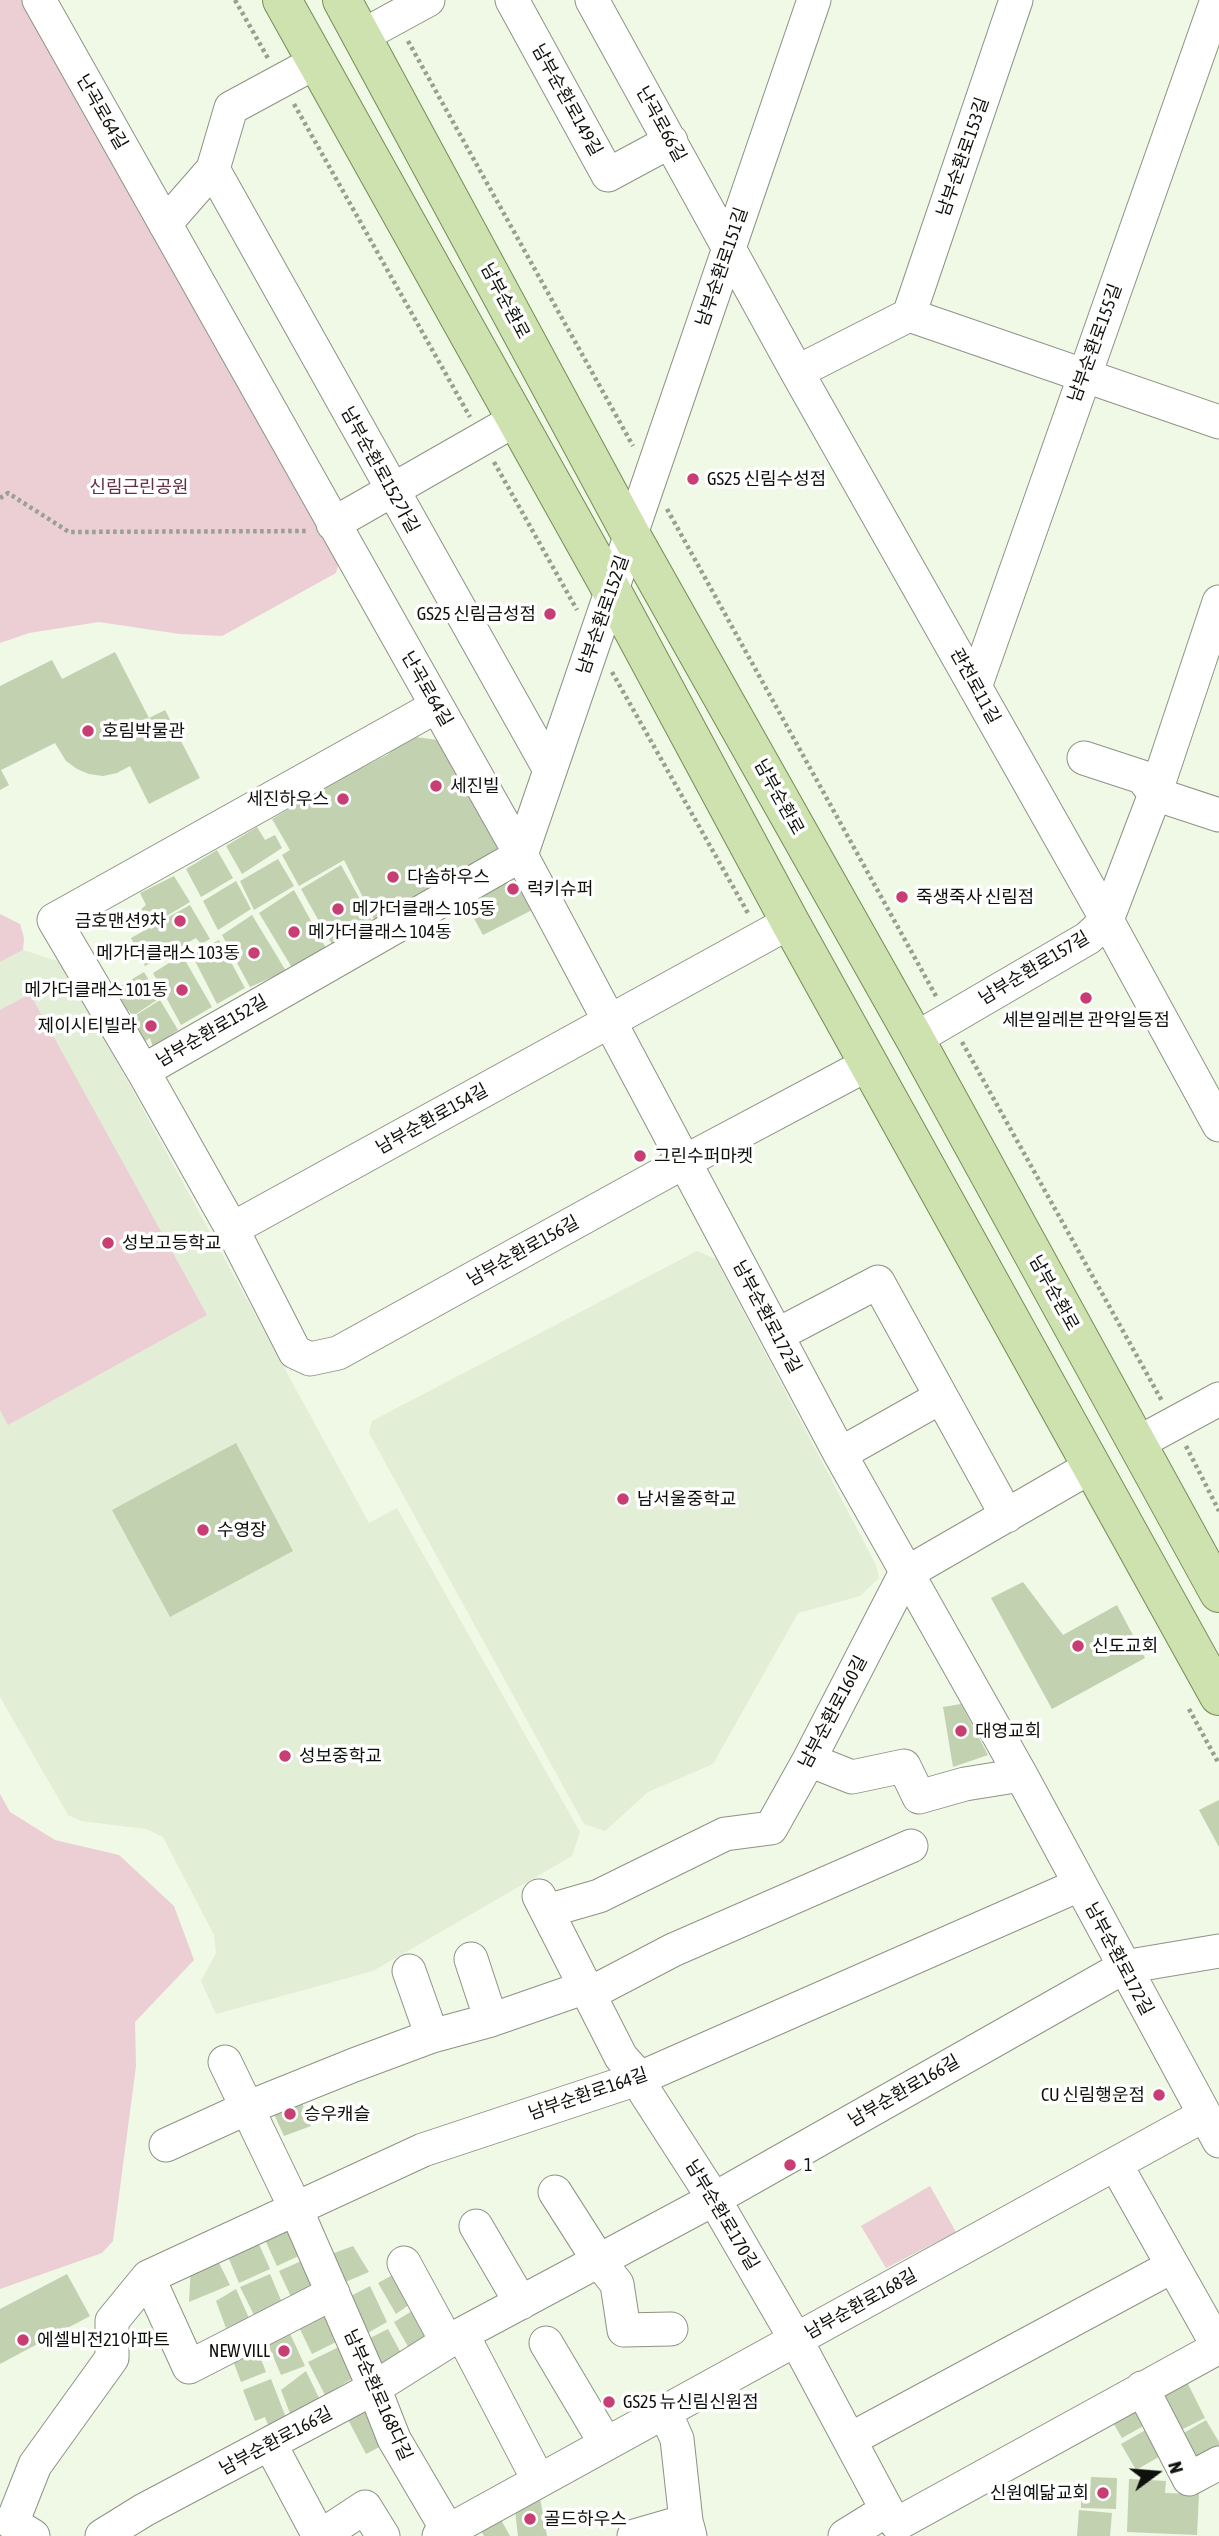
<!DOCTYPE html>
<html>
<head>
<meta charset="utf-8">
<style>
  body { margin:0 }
  #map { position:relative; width:1219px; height:2536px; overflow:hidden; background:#f0f8e6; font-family:"Asap Condensed",sans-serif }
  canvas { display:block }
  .north { position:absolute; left:1121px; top:2438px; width:70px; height:70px; -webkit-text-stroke:5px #fff; paint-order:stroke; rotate:74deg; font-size:19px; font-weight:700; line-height:28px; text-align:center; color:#0f120c }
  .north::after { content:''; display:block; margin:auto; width:24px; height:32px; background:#0f120c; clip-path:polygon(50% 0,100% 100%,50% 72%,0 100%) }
</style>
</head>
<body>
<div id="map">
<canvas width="1219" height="2536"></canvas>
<div class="north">N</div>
</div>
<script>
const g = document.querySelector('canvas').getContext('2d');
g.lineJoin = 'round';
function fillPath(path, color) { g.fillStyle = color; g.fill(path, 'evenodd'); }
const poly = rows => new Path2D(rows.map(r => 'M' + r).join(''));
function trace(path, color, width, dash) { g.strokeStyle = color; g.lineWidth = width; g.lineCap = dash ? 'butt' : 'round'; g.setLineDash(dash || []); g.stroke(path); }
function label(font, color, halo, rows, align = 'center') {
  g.font = font + ' "Asap Condensed","Noto Sans KR",sans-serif'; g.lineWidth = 7; g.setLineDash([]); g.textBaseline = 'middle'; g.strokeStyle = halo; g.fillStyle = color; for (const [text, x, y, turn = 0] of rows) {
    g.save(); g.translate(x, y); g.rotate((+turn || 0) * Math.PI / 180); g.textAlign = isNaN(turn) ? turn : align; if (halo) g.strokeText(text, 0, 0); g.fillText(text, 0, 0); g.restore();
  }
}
fillPath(poly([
  [23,950,63,963,369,1523,397,1508,580,1832,572,1856,373,1971,216,2014,201,1981,216,1953,214,1935,163,1837,146,1829,81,1821,68,1815,0,1697,0,962],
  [697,1251,716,1259,876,1565,879,1578,860,1596,798,1613,713,1764,648,1792,605,1831,584,1824,369,1433,372,1421]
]), '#e2eed5');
fillPath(poly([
  [0,0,23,0,340,559,336,573,222,636,180,634,99,622,29,633,0,643],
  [0,914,20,924,24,938,23,950,0,962],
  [30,994,207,1315,8,1425,0,1410,0,1010],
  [0,1794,10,1812,55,1840,119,1855,174,1906,194,1960,135,2022,136,2066,113,2241,102,2253,0,2289],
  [930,2186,956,2232,886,2268,861,2226]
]), '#ecced5');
fillPath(poly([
  [115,652,149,718,165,710,200,778,149,804,130,766,117,773,103,776,89,774,77,769,66,761,55,743,1,770,9,785,0,790,0,686,52,660,62,679],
  [408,736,445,741,508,858,380,931,344,860,299,886,282,855,290,850,272,819,351,773,387,755],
  [257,827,265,840,275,835,282,848,242,874,226,846],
  [217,850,233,878,201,897,186,869],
  [278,859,294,886,254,910,240,881],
  [341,865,376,928,334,948,301,889],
  [174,876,190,902,146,928,138,912,146,905,140,893],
  [236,881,251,909,218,930,203,901],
  [501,881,522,881,536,908,483,935,465,902],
  [294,890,327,950,294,971,259,913],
  [190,905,210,939,201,944,196,938,145,966,131,938],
  [252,915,286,971,250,987,222,935],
  [219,940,245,988,217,1004,192,955],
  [182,955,212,1007,181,1025,153,973],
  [144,972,160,998,133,1016,128,1010,121,1014,109,993],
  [160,1000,178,1030,153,1047,150,1038,144,1042,125,1022],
  [236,1443,293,1551,170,1617,112,1510],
  [1023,1582,1063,1635,1117,1605,1145,1658,1052,1709,991,1598],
  [961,1704,988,1755,953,1767,943,1707],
  [1219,1800,1219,1847,1199,1810],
  [296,2088,311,2126,284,2136,268,2101],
  [289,2218,305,2253,277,2266,260,2229],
  [254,2233,270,2269,239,2283,224,2247],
  [353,2246,369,2272,343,2283,329,2255],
  [215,2255,230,2285,189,2302,191,2266],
  [308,2258,318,2288,293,2301,279,2271],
  [400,2271,413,2302,396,2314,378,2283],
  [67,2274,90,2316,0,2364,0,2309],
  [270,2274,283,2305,255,2317,240,2287],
  [370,2286,387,2322,366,2334,347,2298],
  [236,2289,249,2318,226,2328,216,2301],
  [325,2304,342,2339,312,2354,295,2319],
  [417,2308,429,2337,410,2350,394,2322],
  [287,2327,305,2366,281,2375,265,2337],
  [388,2329,401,2353,379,2364,366,2340],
  [341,2346,358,2375,325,2395,308,2362],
  [257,2349,266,2372,241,2382,232,2358],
  [306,2371,320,2400,291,2416,281,2390],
  [271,2379,290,2428,272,2435,265,2417,255,2421,243,2390],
  [1186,2380,1205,2418,1181,2430,1161,2392],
  [365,2401,387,2443,366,2454,344,2412],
  [1143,2401,1154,2420,1122,2438,1111,2419],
  [1206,2420,1219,2442,1219,2460,1203,2469,1182,2434],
  [1156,2424,1171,2450,1136,2470,1121,2444],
  [1091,2477,1117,2478,1116,2509,1081,2508,1081,2493,1090,2493],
  [1129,2479,1166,2481,1165,2493,1199,2494,1197,2535,1127,2532],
  [540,2498,547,2536,518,2536,514,2502],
  [494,2507,510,2536,484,2536,474,2518],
  [1079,2510,1112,2513,1110,2536,1077,2536]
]), '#c2d1b0');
const minor = poly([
  [39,0,521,855,840,1454,1021,1775,1219,2141],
  [512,0,608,175,671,141],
  [592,0,797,372,1107,920,1219,1125],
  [362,36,428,0],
  [213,169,550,770],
  [165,224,213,169,231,108,316,62],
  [909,315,1219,422],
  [797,372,909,315,1016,0],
  [333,524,515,420],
  [975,687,1217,0],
  [437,706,54,920,143,1071,521,855,814,0],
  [1084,758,1142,777,1155,794,1219,815],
  [915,1039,1088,938,1107,920,1155,794,1219,602],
  [143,1071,232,1229,790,922],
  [232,1229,295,1352,310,1359,338,1353,684,1162,870,1063],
  [777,1335,878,1282,1007,1516],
  [1136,1444,1219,1399],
  [840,1454,941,1397],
  [809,1760,852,1777,904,1766,919,1797,965,1784,1021,1775],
  [539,1896,621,2057,640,2078,645,2092,714,2199,796,2340,887,2510,897,2524,1219,2347],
  [547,1911,599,1896,725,1834,771,1828,809,1760,905,1574,1092,1466],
  [471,1959,491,2020],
  [409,1971,432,2036],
  [589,1994,673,1950,911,1846],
  [225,2062,295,2207,374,2388,394,2439,448,2531],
  [166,2145,247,2108,354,2065,432,2036,491,2020,586,1987],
  [1116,2165,1219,2348],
  [555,2192,599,2261,617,2284,624,2330,671,2329],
  [476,2226,521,2303],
  [404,2263,447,2342],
  [148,2277,189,2367,333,2293],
  [462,2334,539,2481],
  [546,2343,606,2444],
  [1142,2388,1189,2479,1219,2463],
  [665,2412,677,2439,686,2521,690,2536],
  [851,2439,1171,2267],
  [270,2444,319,2536],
  [33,2536,12,2523,35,2465,112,2358,112,2321,148,2277,423,2150,640,2078,1079,1885],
  [102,2536,144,2510,374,2388,447,2342,714,2199,1124,1967,1219,1951],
  [321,2536,365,2507,383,2536],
  [439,2536,1204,2115],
  [634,2536,686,2521],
  [845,2536,887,2510]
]);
const major = poly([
  [282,0,612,591,790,922,1219,1696],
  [342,0,631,535,915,1039,1219,1593]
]);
trace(minor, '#8c9484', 35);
trace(major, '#748d54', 40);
trace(poly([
  [235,0,269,60],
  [408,41,633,446],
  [294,104,470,417],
  [494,462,577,610],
  [0,498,8,493,69,532,308,531],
  [667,509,937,998],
  [612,672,749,915],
  [962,1042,1162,1401],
  [1186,1446,1219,1511],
  [1189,1709,1219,1764]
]), '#999f91', 4.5, [3.5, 3.5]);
trace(minor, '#fff', 33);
trace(major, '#cde2af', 38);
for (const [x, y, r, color] of [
  [693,479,7,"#c93e72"],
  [550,614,7,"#c93e72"],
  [88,731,7,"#c93e72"],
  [436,786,7,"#c93e72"],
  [343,799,7,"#c93e72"],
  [393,877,7,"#c93e72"],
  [513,889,7,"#c93e72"],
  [902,897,7,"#c93e72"],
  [338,909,7,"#c93e72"],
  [180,921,7,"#c93e72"],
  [294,932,7,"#c93e72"],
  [254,953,7,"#c93e72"],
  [182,990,7,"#c93e72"],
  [1086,998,7,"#c93e72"],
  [151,1026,7,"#c93e72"],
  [640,1156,7,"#c93e72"],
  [108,1243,7,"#c93e72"],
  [623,1499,7,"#c93e72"],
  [203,1530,7,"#c93e72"],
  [1078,1646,7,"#c93e72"],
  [961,1731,7,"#c93e72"],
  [285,1756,7,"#c93e72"],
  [1159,2095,7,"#c93e72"],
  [290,2114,7,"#c93e72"],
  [790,2165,7,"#c93e72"],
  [23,2340,7,"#c93e72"],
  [284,2351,7,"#c93e72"],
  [609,2402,7,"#c93e72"],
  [1103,2493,7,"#c93e72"],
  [530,2519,7,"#c93e72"]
]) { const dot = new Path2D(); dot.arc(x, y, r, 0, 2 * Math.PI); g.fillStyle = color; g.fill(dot); trace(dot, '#fff', 2.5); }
label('18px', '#0f120c', '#fff', [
  ["남부순환로149길",567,100,61],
  ["난곡로64길",102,112,60],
  ["난곡로66길",661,124,61],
  ["남부순환로153길",963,157,-71],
  ["남부순환로151길",722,267,-71],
  ["남부순환로",505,301,62],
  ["남부순환로155길",1095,343,-70],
  ["남부순환로152가길",380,470,61],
  ["남부순환로152길",603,615,-71],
  ["관천로11길",975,686,61],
  ["난곡로64길",427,689,60],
  ["남부순환로",779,797,61],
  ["남부순환로157길",1034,968,-31],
  ["남부순환로152길",212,1031,-30],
  ["남부순환로154길",432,1119,-29],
  ["남부순환로156길",523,1251,-29],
  ["남부순환로",1054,1293,61],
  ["남부순환로172길",767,1317,62],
  ["남부순환로160길",833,1712,-62],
  ["남부순환로172길",1119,1959,62],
  ["남부순환로166길",904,2091,-30],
  ["남부순환로164길",588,2094,-19],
  ["남부순환로170길",722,2215,59],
  ["남부순환로168길",861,2304,-29],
  ["남부순환로168다길",378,2395,66],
  ["남부순환로166길",276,2441,-28]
]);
label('18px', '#0f120c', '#fff', [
  ["GS25 신림수성점",707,479],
  ["GS25 신림금성점",536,614,"right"],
  ["호림박물관",102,731],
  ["세진빌",450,786],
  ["세진하우스",329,799,"right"],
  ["다솜하우스",407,877],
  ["럭키슈퍼",527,889],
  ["죽생죽사 신림점",916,897],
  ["메가더클래스 105동",352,909],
  ["금호맨션9차",166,921,"right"],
  ["메가더클래스 104동",308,932],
  ["메가더클래스 103동",240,953,"right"],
  ["메가더클래스 101동",168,990,"right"],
  ["세븐일레븐 관악일등점",1086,1020,"center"],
  ["제이시티빌라",137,1026,"right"],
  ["그린수퍼마켓",654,1156],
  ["성보고등학교",122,1243],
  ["남서울중학교",637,1499],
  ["수영장",217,1530],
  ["신도교회",1092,1646],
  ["대영교회",975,1731],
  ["성보중학교",299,1756],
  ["CU 신림행운점",1145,2095,"right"],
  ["승우캐슬",304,2114],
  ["1",804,2165],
  ["에셀비전21아파트",37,2340],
  ["NEW VILL",270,2351,"right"],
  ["GS25 뉴신림신원점",623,2402],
  ["신원예닮교회",1089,2493,"right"],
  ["골드하우스",544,2519]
], 'left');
label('18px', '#643040', '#fff', [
  ["신림근린공원",139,487]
]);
</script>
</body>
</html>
